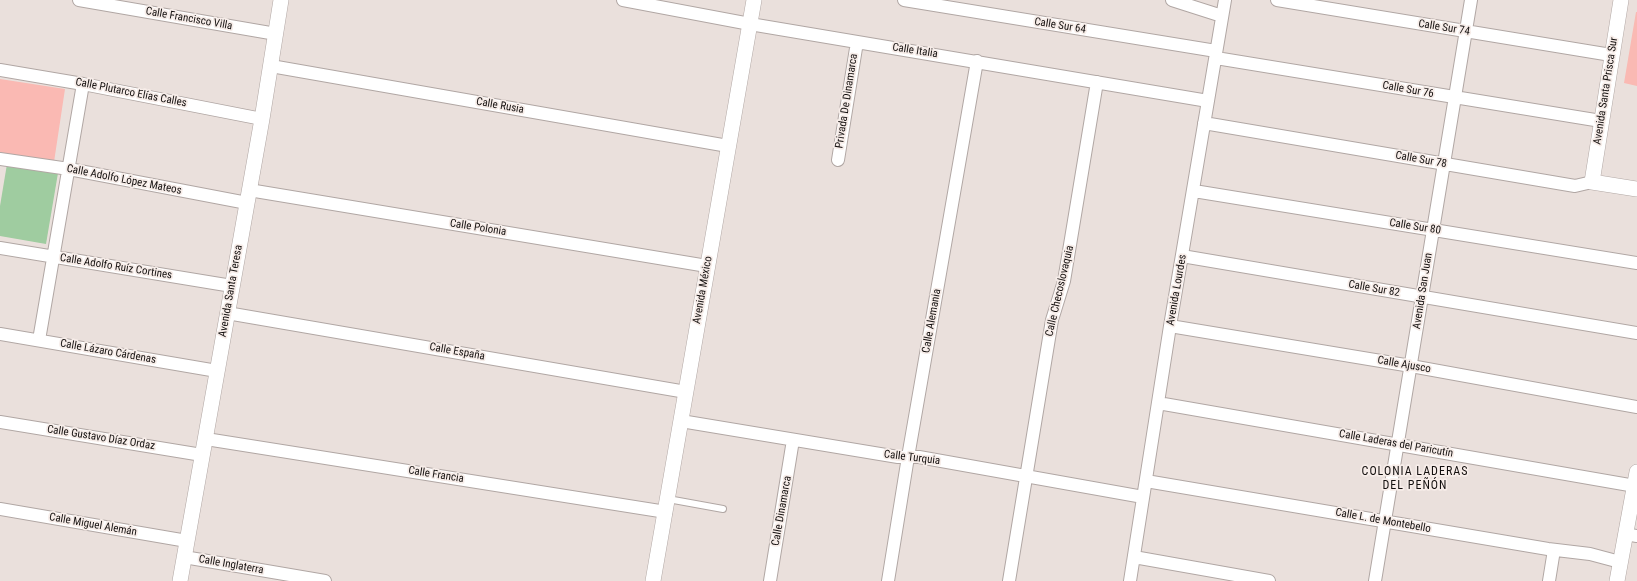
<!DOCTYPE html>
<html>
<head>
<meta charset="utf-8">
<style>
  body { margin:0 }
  canvas { display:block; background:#eae0dc }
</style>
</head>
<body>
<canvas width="1637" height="581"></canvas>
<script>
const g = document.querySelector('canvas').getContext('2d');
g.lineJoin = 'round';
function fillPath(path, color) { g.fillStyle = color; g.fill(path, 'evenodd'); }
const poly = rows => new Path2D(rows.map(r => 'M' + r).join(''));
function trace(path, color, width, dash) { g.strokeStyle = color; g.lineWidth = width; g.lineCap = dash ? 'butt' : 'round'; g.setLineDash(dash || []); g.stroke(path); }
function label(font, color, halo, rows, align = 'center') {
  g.font = font + ' "Roboto Condensed",sans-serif'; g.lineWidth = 3.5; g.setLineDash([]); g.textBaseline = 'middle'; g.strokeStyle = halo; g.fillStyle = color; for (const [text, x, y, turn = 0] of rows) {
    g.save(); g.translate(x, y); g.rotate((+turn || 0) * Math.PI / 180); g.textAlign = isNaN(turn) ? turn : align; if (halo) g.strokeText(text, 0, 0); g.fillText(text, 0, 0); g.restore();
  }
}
fillPath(poly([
  [7,164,58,173,46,244,0,236,0,206]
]), '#9fcca0');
fillPath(poly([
  [1636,12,1637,12,1637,86,1624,83],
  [0,79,65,89,54,162,0,154]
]), '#fab9b3');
const service = poly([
  [668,499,723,509]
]);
const minor = poly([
  [79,0,276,34],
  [623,0,750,24,1208,101],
  [904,0,1216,51],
  [1172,0,1222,16],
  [1277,0,1611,55],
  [1216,58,1601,121],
  [271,66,728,146],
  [0,70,83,84,262,119],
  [1204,123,1575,186,1592,182],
  [0,159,69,169,247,203],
  [838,160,857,42],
  [249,190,707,266],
  [1194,191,1637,263],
  [0,248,232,286],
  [1182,256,1637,333],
  [227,313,686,392],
  [1170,326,1411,366,1637,407],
  [0,334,217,371],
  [39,340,83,84],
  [1158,403,1635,486],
  [681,421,898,457,919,457,1143,497],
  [0,422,202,455],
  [206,439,666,512],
  [1146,481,1548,549,1590,554,1620,562],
  [0,509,187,541],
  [1625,534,1637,536],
  [184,557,325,581],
  [1134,557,1269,581],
  [770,581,793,440],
  [888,581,908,457,977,61],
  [1009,581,1052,320,1064,281,1097,82],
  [1130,581,1170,326,1225,0],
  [1375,581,1471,0],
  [1549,581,1554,550]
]);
const tertiary = poly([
  [1621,0,1592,182,1637,189],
  [180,581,262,119,281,0],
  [653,581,754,0],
  [1617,581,1637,472]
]);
trace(service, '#b1a7a4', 8);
trace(minor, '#b1a7a4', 14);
trace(tertiary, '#b1a7a4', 16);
trace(service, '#fff', 6);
trace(minor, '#fff', 12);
trace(tertiary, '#fff', 15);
label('11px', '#130f0e', '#f7ede9', [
  ["Calle Francisco Villa",189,19,10],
  ["Calle Sur 64",1060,26,9],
  ["Calle Sur 74",1444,28,9],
  ["Calle Italia",915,51,9],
  ["Calle Sur 76",1408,90,10],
  ["Avenida Santa Prisca Sur",1606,91,-81],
  ["Calle Plutarco Elías Calles",131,93,11],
  ["Privada De Dinamarca",847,101,-81],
  ["Calle Rusia",500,106,10],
  ["Calle Sur 78",1421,160,10],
  ["Calle Adolfo López Mateos",124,180,11],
  ["Calle Sur 80",1415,227,9],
  ["Calle Polonia",478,228,9],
  ["Calle Adolfo Ruíz Cortines",116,267,9],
  ["Calle Sur 82",1374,289,10],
  ["Avenida México",703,290,-80],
  ["Avenida Lourdes",1177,290,-80],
  ["Avenida Santa Teresa",231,291,-80],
  ["Calle Checoslovaquia",1060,291,-77],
  ["Avenida San Juan",1423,291,-81],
  ["Calle Alemania",932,321,-80],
  ["Calle Lázaro Cárdenas",108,352,10],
  ["Calle España",457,352,10],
  ["Calle Ajusco",1404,365,10],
  ["Calle Gustavo Díaz Ordaz",101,438,9],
  ["Calle Laderas del Paricutín",1396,444,10],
  ["Calle Turquia",912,458,7],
  ["Calle Francia",436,475,9],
  ["Calle Dinamarca",782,511,-80],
  ["Calle L. de Montebello",1383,521,10],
  ["Calle Miguel Alemán",93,525,10],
  ["Calle Inglaterra",231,565,10]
]);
g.letterSpacing = '1px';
label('12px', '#130f0e', '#f7ede9', [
  ["COLONIA LADERAS",1415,472],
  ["DEL PEÑÓN",1415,486]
]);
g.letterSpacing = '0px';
</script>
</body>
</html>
